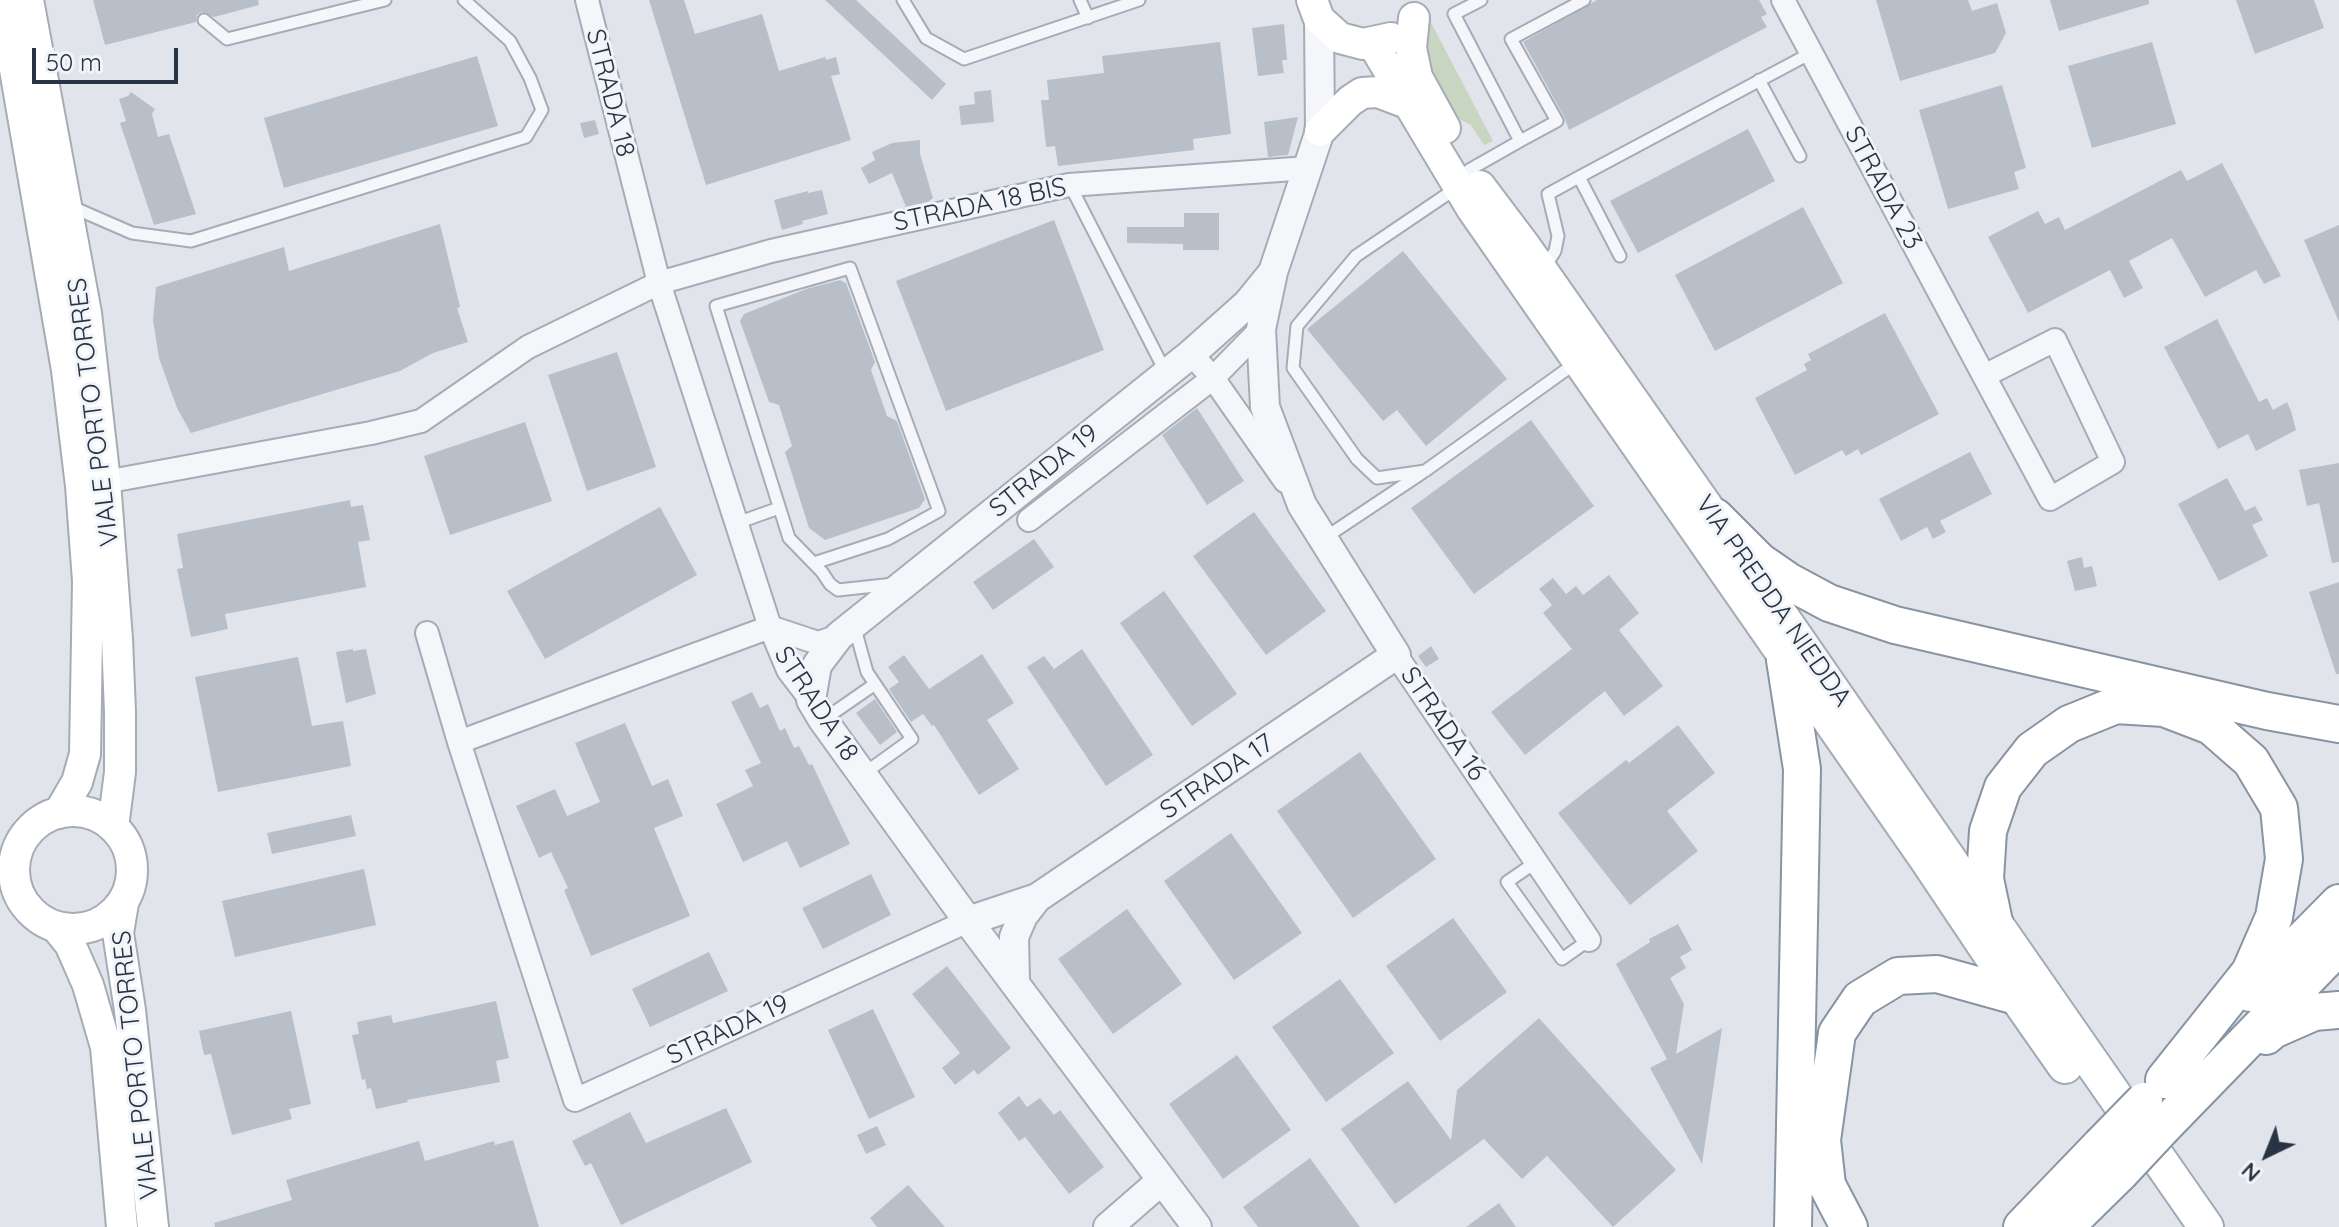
<!DOCTYPE html>
<html>
<head>
<meta charset="utf-8">
<style>
  body { margin:0 }
  #map { position:relative; width:2339px; height:1227px; overflow:hidden; background:#e1e5eb; font-family:Quicksand,sans-serif }
  canvas { display:block }
  .north { position:absolute; left:2227px; top:1115px; width:80px; height:80px; -webkit-text-stroke:6px #f1f4f8; paint-order:stroke; rotate:223deg; font-size:22px; font-weight:700; line-height:32px; text-align:center; color:#283444 }
  .north::after { content:''; display:block; margin:auto; width:28px; height:36px; background:#283444; clip-path:polygon(50% 0,100% 100%,50% 72%,0 100%) }
  .scale { position:absolute; left:32px; top:48px; width:146px; height:36px; box-sizing:border-box; border:4px solid #283444; border-top:0; padding-left:10px; font-size:24px; line-height:28px; white-space:nowrap; color:#283444; -webkit-text-stroke:6px #f1f4f8; paint-order:stroke }
</style>
</head>
<body>
<div id="map">
<canvas width="2339" height="1227"></canvas>
<div class="north">N</div>
<div class="scale">50 m</div>
</div>
<script>
const g = document.querySelector('canvas').getContext('2d');
g.lineJoin = 'round';
function fillPath(path, color) { g.fillStyle = color; g.fill(path, 'evenodd'); }
const poly = rows => new Path2D(rows.map(r => 'M' + r).join(''));
function trace(path, color, width, dash) { g.strokeStyle = color; g.lineWidth = width; g.lineCap = dash ? 'butt' : 'round'; g.setLineDash(dash || []); g.stroke(path); }
function label(font, color, halo, rows, align = 'center') {
  g.font = font + ' Quicksand,sans-serif'; g.lineWidth = 6; g.setLineDash([]); g.textBaseline = 'middle'; g.strokeStyle = halo; g.fillStyle = color; for (const [text, x, y, turn = 0] of rows) {
    g.save(); g.translate(x, y); g.rotate((+turn || 0) * Math.PI / 180); g.textAlign = isNaN(turn) ? turn : align; if (halo) g.strokeText(text, 0, 0); g.fillText(text, 0, 0); g.restore();
  }
}
fillPath(poly([
  [1429,19,1493,141,1484,145,1471,125,1455,117,1425,56,1423,39]
]), '#c8d5c1');
fillPath(poly([
  [93,0,258,0,259,5,214,17,202,12,197,15,196,22,105,45],
  [649,0,684,0,695,34,762,14,779,71,825,57,826,60,836,57,840,74,831,76,851,140,706,185],
  [825,0,856,0,946,84,932,100],
  [1597,0,1759,0,1767,14,1761,17,1767,27,1569,130,1564,117,1523,42],
  [1876,0,1968,0,1972,11,1997,3,2006,33,1995,53,1900,81],
  [2050,0,2149,0,2149,4,2059,31],
  [2236,0,2314,0,2324,28,2255,54],
  [1284,24,1287,60,1282,60,1284,73,1258,76,1252,28],
  [1220,42,1231,134,1193,139,1194,150,1058,166,1055,146,1046,147,1041,100,1049,100,1047,80,1104,73,1102,56],
  [2152,42,2176,124,2092,148,2068,66],
  [477,56,498,126,284,188,264,118],
  [2002,85,2026,168,2014,172,2019,189,1948,209,1919,110],
  [991,90,994,122,961,125,959,106,975,104,974,92],
  [131,92,155,109,152,114,158,137,169,134,196,214,154,225,120,123,126,121,119,99,128,96],
  [1298,117,1288,155,1268,157,1264,122],
  [595,120,599,134,584,138,580,123],
  [1748,129,1775,181,1638,253,1610,201],
  [920,140,920,154,933,198,928,202,906,207,892,173,869,184,861,168,875,160,872,152,892,143],
  [2222,163,2281,276,2264,284,2256,270,2205,297,2172,238,2129,261,2143,288,2124,298,2110,270,2028,313,1988,237,2038,211,2045,224,2059,217,2065,230,2181,170,2187,181],
  [822,190,828,214,802,221,803,224,782,230,774,200,808,191,808,193],
  [1803,207,1843,283,1715,351,1675,275],
  [1184,213,1219,213,1219,250,1183,250,1183,244,1127,243,1127,227,1184,227],
  [1054,220,1104,350,946,411,896,281],
  [440,224,460,307,457,308,468,342,433,353,400,371,191,433,177,408,159,358,153,320,156,287,284,247,289,271],
  [2339,225,2339,322,2304,240],
  [1403,251,1507,379,1426,446,1397,410,1383,421,1307,329],
  [840,280,846,283,875,362,871,370,887,416,897,421,925,499,919,508,825,540,809,528,785,452,792,446,779,405,769,402,740,321,744,314,806,289],
  [1885,313,1939,414,1861,455,1858,449,1846,456,1842,450,1795,475,1755,398,1807,370,1804,364,1811,360,1808,354],
  [2217,319,2259,402,2267,398,2273,410,2287,402,2291,411,2296,430,2256,451,2248,434,2218,449,2164,347],
  [617,352,656,467,587,491,548,375],
  [1197,408,1244,481,1207,505,1162,435],
  [1531,420,1594,506,1474,594,1411,508],
  [525,422,552,501,450,535,424,456],
  [1970,452,1992,494,1940,521,1946,532,1933,539,1927,527,1901,541,1879,499],
  [2339,463,2339,562,2332,563,2319,503,2307,506,2299,470],
  [2227,478,2245,511,2255,506,2263,520,2252,525,2268,556,2219,581,2178,504],
  [350,500,351,507,363,505,370,540,358,542,366,587,225,614,228,629,191,637,177,569,183,568,177,534],
  [660,507,697,575,545,659,507,591],
  [1254,512,1326,611,1266,655,1193,556],
  [1034,539,1054,567,993,610,973,582],
  [2082,557,2084,568,2092,566,2097,586,2075,591,2067,561],
  [1609,575,1639,613,1619,630,1663,686,1624,716,1605,691,1525,755,1491,712,1572,649,1543,613,1552,605,1539,589,1553,578,1566,594,1576,586,1583,595],
  [2339,582,2339,674,2336,674,2309,592],
  [1164,591,1237,694,1192,726,1120,623],
  [1431,646,1439,659,1426,667,1418,656],
  [353,649,353,651,366,649,376,694,346,703,336,652],
  [1082,649,1153,755,1106,786,1027,667,1044,656,1054,669],
  [982,654,1014,703,987,720,1019,769,979,795,934,725,932,726,923,714,911,722,889,689,899,682,888,667,904,655,929,689],
  [298,657,312,726,343,721,351,766,218,792,195,677],
  [752,692,760,708,768,704,780,731,785,728,794,748,799,746,809,765,812,764,850,844,800,868,787,841,743,862,716,804,753,786,745,770,761,763,731,702],
  [875,699,897,732,880,745,856,713],
  [625,723,652,786,668,779,683,816,654,828,690,916,591,956,564,890,568,888,551,852,539,858,516,806,555,789,567,816,600,802,575,743],
  [1678,725,1715,773,1667,811,1698,851,1630,905,1558,813,1626,760,1629,763],
  [1360,752,1436,859,1353,918,1277,811],
  [351,815,356,836,272,854,267,833],
  [1231,833,1302,933,1234,980,1164,881],
  [364,869,376,925,235,957,222,901],
  [871,874,891,915,823,949,802,908],
  [1127,909,1182,984,1113,1034,1058,959],
  [1453,918,1507,992,1440,1041,1386,966],
  [1678,924,1692,950,1680,957,1686,968,1670,978,1684,1004,1676,1054,1722,1028,1702,1164,1650,1068,1667,1059,1616,964,1650,942,1649,939],
  [709,952,728,991,650,1027,632,989],
  [947,966,1011,1048,978,1075,974,1070,955,1085,942,1068,960,1053,912,994],
  [1340,979,1394,1053,1326,1102,1272,1027],
  [496,1001,509,1058,496,1061,500,1082,407,1100,408,1102,376,1109,371,1088,367,1089,365,1079,362,1080,352,1035,359,1034,357,1022,391,1015,393,1023],
  [873,1009,915,1097,869,1119,828,1030],
  [291,1011,311,1104,289,1109,292,1119,232,1135,211,1054,204,1055,199,1031],
  [1539,1018,1676,1170,1613,1227,1547,1156,1522,1179,1484,1139,1395,1204,1341,1129,1408,1081,1451,1140,1457,1090],
  [1237,1055,1291,1130,1223,1179,1169,1104],
  [1019,1096,1027,1107,1040,1098,1054,1115,1060,1110,1104,1167,1069,1194,1025,1137,1019,1141,998,1113],
  [726,1108,752,1162,621,1225,591,1163,585,1166,572,1141,630,1112,646,1143],
  [877,1126,886,1145,866,1154,857,1135],
  [513,1140,539,1227,215,1227,214,1223,292,1200,286,1180,419,1141,425,1161,494,1141,495,1145],
  [1310,1158,1360,1227,1258,1227,1243,1207],
  [908,1185,945,1227,877,1227,870,1218],
  [1499,1203,1516,1227,1466,1227]
]), '#b8bfc9');
const service = poly([
  [903,0,926,38,964,59,1139,0],
  [1080,0,1088,18],
  [204,20,227,39,385,0],
  [1759,80,1800,156],
  [1520,141,1557,121,1511,39,1584,0],
  [1469,170,1520,141,1454,14,1481,0],
  [1070,185,1166,373],
  [1458,187,1356,256,1297,326,1293,368,1357,459,1377,478,1425,471,1577,362],
  [70,206,132,233,191,241,526,137,542,110,530,78,510,41,464,0],
  [1620,256,1579,177,1811,53],
  [1545,267,1555,251,1558,236,1548,194,1579,177],
  [737,523,779,508],
  [1323,539,1422,473],
  [814,563,888,539,939,511,850,268,716,306,789,538,822,572,830,584,838,590,894,584],
  [854,625,867,672,912,739,862,775],
  [823,720,875,684],
  [1536,862,1507,882,1562,959,1589,940]
]);
const minor = poly([
  [587,0,659,283,770,627,788,670,811,700],
  [1783,0,1984,376,2050,499,2113,462,2055,340,1984,376],
  [1191,354,1213,378,1285,481],
  [105,482,371,433,421,421,528,347,659,283,771,251,1069,185,1308,168],
  [1029,520,1213,378,1261,329],
  [427,633,459,742,575,1100,968,921],
  [1396,655,1589,940],
  [459,742,770,627,818,643,839,636]
]);
const tertiary = poly([
  [968,921,1037,898,1396,655,1302,505,1265,407,1261,329,1273,272,1320,131,1319,19],
  [1015,981,1014,937,1023,916,1037,898],
  [1108,1227,1162,1180],
  [1197,1227,968,921,823,720,811,700,817,665,839,636,1191,354,1247,304,1273,272]
]);
const secondary = poly([
  [3,0,67,370,81,486,88,581,85,754,77,782,59,813],
  [28,0,86,313,105,482,117,639,120,712,120,772,113,827],
  [1312,0,1319,19,1340,38,1363,44,1391,38],
  [1414,18,1411,48,1417,77,1445,128],
  [1373,44,1472,209,1925,860,2016,996],
  [1320,131,1350,101,1362,93,1378,92,1407,103],
  [1480,186,1526,247,1715,517,1989,914],
  '14 870a59 59 0 1 1 118 0a59 59 0 1 1-118 0Z',
  [123,903,118,933,130,1010,153,1227],
  [57,928,70,944,88,985,106,1047,122,1227]
]);
const primary = poly([
  [1994,922,2206,1227],
  [2016,996,2065,1066]
]);
const trunk = poly([
  [1715,517,1759,561,1788,581,1829,603,1895,625,2267,711,2339,724],
  [1785,660,1802,769,1793,1227],
  [1994,922,1985,879,1988,831,2003,787,2032,750,2069,724,2116,705,2164,708,2211,726,2251,761,2279,808,2284,859,2274,917,2250,972,2164,1080],
  [2250,993,2339,903],
  [2266,1036,2273,1030,2314,1012,2339,1010],
  [2164,1126,2339,946],
  [1849,1227,1827,1185,1822,1140,1837,1033,1860,999,1898,976,1937,974,2016,996],
  [2022,1227,2100,1146],
  [2065,1227,2120,1173]
]);
trace(service, '#a6acb6', 15);
trace(minor, '#a6acb6', 26);
trace(tertiary, '#a6acb6', 32);
trace(secondary, '#a6acb6', 34);
trace(primary, '#9faab8', 38);
trace(trunk, '#8794a3', 40);
trace(service, '#f4f6f9', 11);
trace(minor, '#f4f6f9', 22);
trace(tertiary, '#f4f6f9', 28);
trace(secondary, '#fff', 30);
trace(primary, '#fff', 34);
trace(trunk, '#fff', 36);
const trunkBridge = poly([
  [2100,1146,2144,1101],
  [2120,1173,2164,1126]
]);
trace(trunkBridge, '#8794a3', 40, []);
trace(trunkBridge, '#fff', 36);
label('26px', '#283444', '#f1f4f8', [
  ["STRADA 18",610,93,76],
  ["STRADA 23",1883,188,62],
  ["STRADA 18 BIS",980,205,-12],
  ["VIALE PORTO TORRES",94,412,-97],
  ["STRADA 19",1044,471,-39],
  ["VIA PREDDA NIEDDA",1773,601,55],
  ["STRADA 18",816,704,57],
  ["STRADA 16",1443,724,56],
  ["STRADA 17",1217,777,-34],
  ["STRADA 19",728,1030,-25],
  ["VIALE PORTO TORRES",136,1065,-96]
]);
</script>
</body>
</html>
